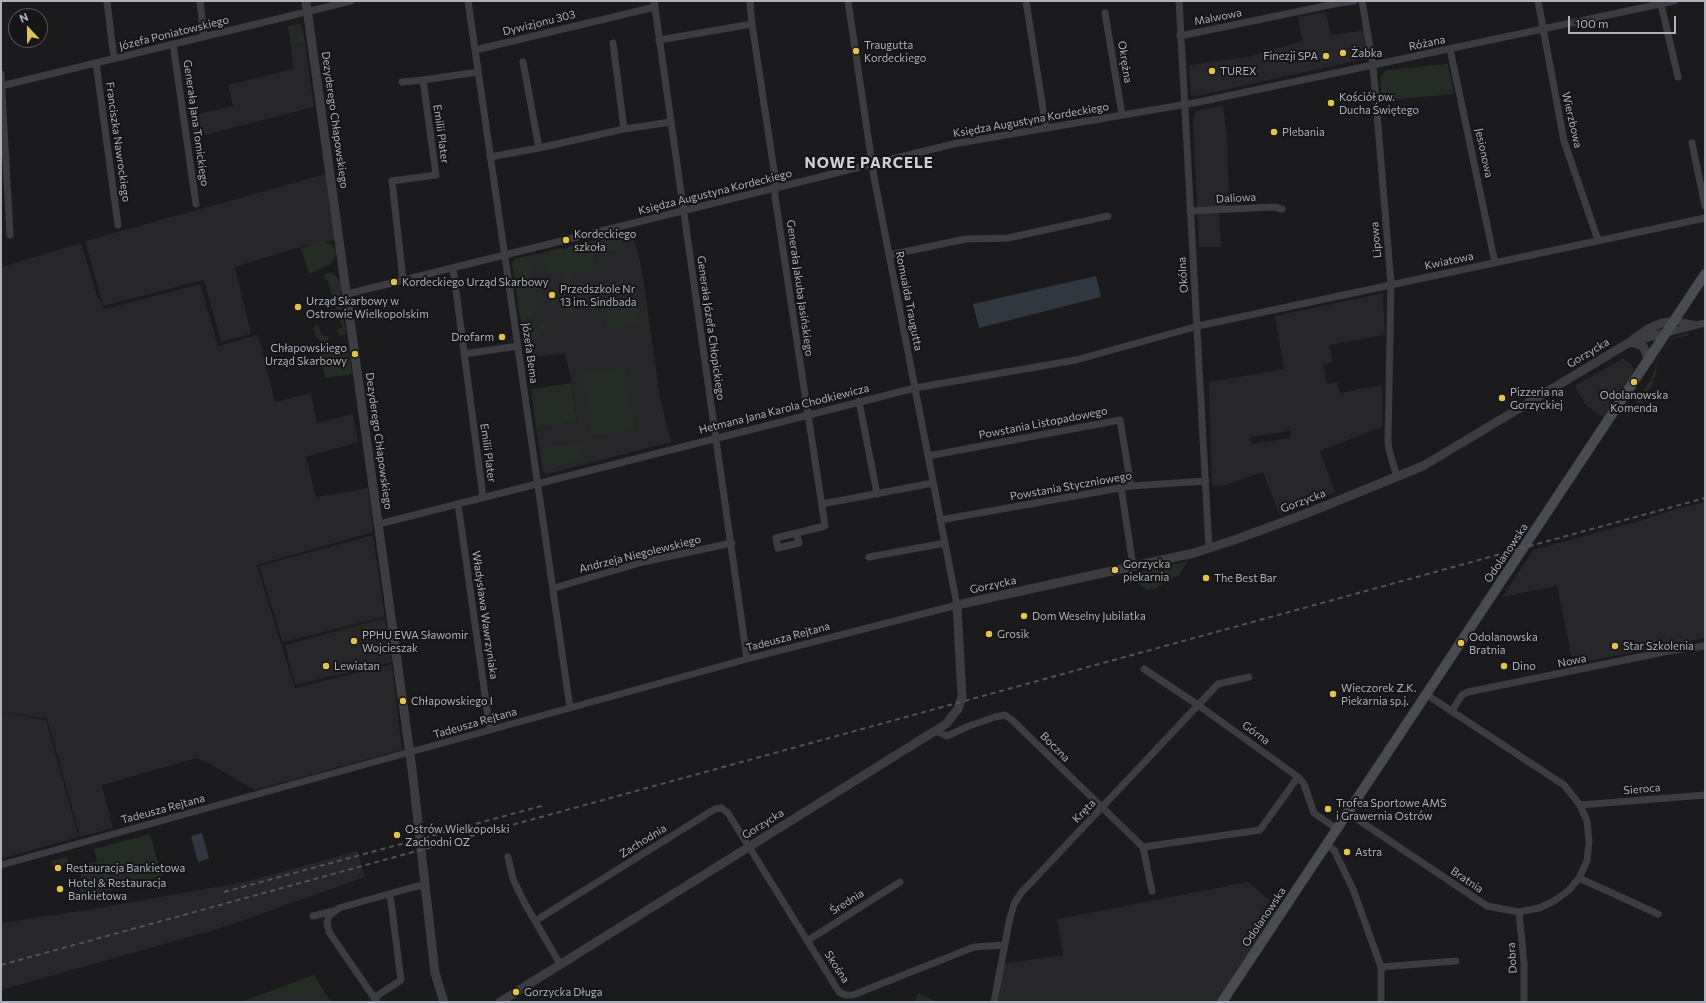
<!DOCTYPE html>
<html>
<head>
<meta charset="utf-8">
<style>
  body { margin:0 }
  #map { position:relative; width:1706px; height:1003px; overflow:hidden; background:#1b1a1c; font-family:Commissioner,sans-serif }
  canvas { display:block }
  .frame { position:absolute; inset:0; border:2px solid #aeb0bb; pointer-events:none }
  .north { position:absolute; left:8px; top:8px; width:40px; height:40px; box-sizing:border-box; background:#161517; border:1px solid #535359; border-radius:50%; rotate:338deg; font-size:11px; font-weight:700; line-height:16px; text-align:center; color:#aeb0bb }
  .north::after { content:''; display:block; margin:auto; width:14px; height:18px; background:#e1c34d; clip-path:polygon(50% 0,100% 100%,50% 72%,0 100%) }
  .scale { position:absolute; left:1568px; top:16px; width:108px; height:18px; box-sizing:border-box; border:2px solid #aeb0bb; border-top:0; padding-left:5px; font-size:12px; line-height:14px; white-space:nowrap; color:#aeb0bb; -webkit-text-stroke:3px #161517; paint-order:stroke }
</style>
</head>
<body>
<div id="map">
<canvas width="1706" height="1003"></canvas>
<div class="frame"></div>
<div class="north">N</div>
<div class="scale">100 m</div>
</div>
<script>
const g = document.querySelector('canvas').getContext('2d');
g.lineJoin = 'round';
function fillPath(path, color) { g.fillStyle = color; g.fill(path, 'evenodd'); }
const poly = rows => new Path2D(rows.map(r => 'M' + r).join(''));
function trace(path, color, width, dash) { g.strokeStyle = color; g.lineWidth = width; g.lineCap = dash ? 'butt' : 'round'; g.setLineDash(dash || []); g.stroke(path); }
function label(font, color, halo, rows, align = 'center') {
  g.font = font + ' Commissioner,sans-serif'; g.lineWidth = 4; g.setLineDash([]); g.textBaseline = 'middle'; g.strokeStyle = halo; g.fillStyle = color; for (const [text, x, y, turn = 0] of rows) {
    g.save(); g.translate(x, y); g.rotate((+turn || 0) * Math.PI / 180); g.textAlign = isNaN(turn) ? turn : align; if (halo) g.strokeText(text, 0, 0); g.fillText(text, 0, 0); g.restore();
  }
}
fillPath(poly([
  [1326,12,1331,35,1367,30,1372,57,1197,96,1191,95,1189,65,1248,57,1302,41,1298,17],
  [305,42,314,107,193,138,190,116,233,106,228,85,293,69,291,45],
  [1223,105,1227,137,1229,202,1219,213,1221,247,1199,247,1193,121,1196,111],
  [326,174,336,240,297,248,235,267,251,334,221,342,204,280,103,306,105,309,200,284,218,346,258,335,275,402,311,393,317,423,353,414,358,442,306,457,316,497,368,488,373,532,257,565,295,688,392,664,402,750,255,790,208,763,197,758,102,785,113,828,80,837,47,719,1,712,1,267,81,243,97,295,103,306,85,241],
  [632,231,642,270,660,397,671,442,547,474,543,472,536,428,577,422,572,383,565,353,527,358,512,263,515,259,563,248,563,250,568,248,568,247],
  [1383,293,1385,335,1329,345,1333,362,1323,364,1327,384,1337,382,1340,393,1382,385,1382,427,1320,451,1335,492,1279,514,1263,472,1226,485,1212,486,1209,382,1284,369,1275,316],
  [1290,431,1290,438,1251,444,1250,437],
  [1623,358,1636,369,1603,418,1585,404,1575,386],
  [1705,502,1705,638,1573,664,1557,586,1502,597,1533,550,1643,520,1675,509],
  [373,535,385,617,284,642,282,641,259,566],
  [385,618,392,662,295,685,285,645],
  [5,713,46,720,79,837,1,859,1,714],
  [357,851,365,877,221,928,1,990,1,923,93,909,245,882],
  [1248,882,1283,911,1222,1002,994,1002,1000,964,1063,955,1057,919]
]), '#272629');
fillPath(poly([
  [299,24,302,26,305,42,291,45,288,26],
  [1448,64,1454,94,1382,101,1380,77,1387,70],
  [619,234,623,249,594,253,596,271,574,274,575,280,569,279,568,281,565,282,562,281,561,272,547,274,543,252,563,248,563,250,568,248,568,247],
  [322,241,332,244,336,252,335,256,331,264,309,274,301,248],
  [532,255,538,308,521,324,512,263,515,259],
  [326,273,332,273,340,280,341,284,342,289,340,289,346,332,346,334,340,336,337,329,342,328,328,281,323,277],
  [563,286,566,286,568,296,571,299,574,319,568,320],
  [637,300,640,325,606,330,603,309,628,304,628,302],
  [541,323,545,325,547,332,544,331,529,344,529,351,525,352,523,333,526,331,527,336,539,328,538,324],
  [316,325,318,325,322,335,329,337,328,340,325,342,317,339,313,329],
  [1689,333,1688,336,1673,338,1657,361,1656,375,1651,387,1641,400,1645,403,1636,403,1646,386,1651,381,1657,360,1672,338,1673,337],
  [339,345,349,352,352,374,325,378,320,355,329,346],
  [626,367,635,430,590,436,582,373],
  [572,383,577,422,536,428,531,389],
  [581,443,583,461,545,466,543,448],
  [1188,561,1180,574,1156,588,1148,590,1140,585,1139,581,1139,572],
  [150,834,162,876,81,898,79,889,82,881,78,866,97,862,94,849],
  [67,857,70,867,62,865,53,868,51,861],
  [314,975,331,1002,241,1002],
  [918,993,937,1002,914,1002]
]), '#252c26');
fillPath(poly([
  [1096,276,1101,297,979,328,973,304],
  [202,833,209,858,198,862,191,836]
]), '#31373f');
trace(poly([
  [107,1,114,59],
  [200,1,204,37],
  [468,1,570,708],
  [654,1,747,659],
  [1026,1,1046,128],
  [1179,1,1209,548],
  [1362,1,1373,65,1391,284,1388,440,1389,450,1397,477],
  [1538,1,1564,141,1598,240],
  [750,2,752,24],
  [1661,4,1678,77],
  [1105,13,1122,115],
  [1180,36,1339,3,1354,1],
  [659,40,752,24,775,177,775,197,825,526,776,538,778,548,799,543,796,533],
  [613,43,624,129],
  [173,44,196,204],
  [1450,49,1495,263],
  [475,50,655,7],
  [523,62,539,148],
  [96,63,118,225],
  [1,74,10,235],
  [402,82,423,80],
  [1,86,351,1],
  [1692,143,1705,206],
  [490,157,539,148,624,129,671,122],
  [1190,211,1274,207,1282,209],
  [889,255,966,239,1008,238,1108,216],
  [453,268,483,497],
  [403,280,392,181,436,175,423,80,478,72],
  [347,294,953,144,1199,102,1674,1],
  [1675,321,1698,325],
  [1666,333,1705,323],
  [464,354,518,346],
  [859,401,877,494],
  [928,456,1120,420,1131,486],
  [1121,487,1133,566],
  [458,504,490,730],
  [822,504,933,483],
  [940,520,1131,486,1206,481],
  [379,524,915,388,1076,360,1198,326,1705,218],
  [869,557,945,543],
  [554,588,643,562,732,543],
  [1144,669,1198,705,1298,777,1304,784,1314,813,1337,829],
  [1452,711,1462,695,1468,692,1669,651,1705,646],
  [936,731,947,736,969,726,995,717,1005,715,1012,720,1143,847,1260,830,1298,777],
  [1580,805,1705,795],
  [1348,813,1487,906,1519,912,1539,908,1554,901,1569,890,1579,878,1587,861,1589,842,1587,821,1580,805,1564,785,1427,695],
  [1326,845,1334,850,1353,889,1368,931,1381,967,1381,1002],
  [1143,847,1152,891],
  [508,857,513,879,524,902,560,964],
  [1,865,747,659,957,605,874,177,848,1],
  [1579,878,1658,914],
  [1519,912,1524,963,1524,1002],
  [313,916,333,911],
  [535,921,715,809,721,808,728,813,839,992,845,995,853,995,974,947,1004,945],
  [807,941,900,882],
  [1381,967,1456,961],
  [374,998,401,980,390,894],
  [377,1002,329,932,327,923,329,916,339,908,414,887,425,885],
  [994,1002,1009,922,1014,904,1021,893,1218,684,1249,677]
]), '#3c3c41', 7);
trace(poly([
  [306,1,412,769,435,973,444,1002],
  [1637,340,1666,333],
  [1630,342,1643,346,1649,360],
  [500,1002,946,724,958,709,962,697,957,605,1194,553,1237,539,1305,514,1423,466,1630,342,1648,329,1662,323,1675,321]
]), '#3c3c41', 9);
trace(poly([
  [1222,1002,1705,274]
]), '#4a4b51', 10);
trace(poly([
  [224,892,545,805],
  [1,965,1705,498]
]), '#53545a', 2, [5, 4]);
for (const [x, y, r, color] of [
  [856,51,4,"#e1c34d"],
  [1343,53,4,"#e1c34d"],
  [1326,56,4,"#e1c34d"],
  [1212,71,4,"#e1c34d"],
  [1331,103,4,"#e1c34d"],
  [1274,132,4,"#e1c34d"],
  [566,240,4,"#e1c34d"],
  [394,282,4,"#e1c34d"],
  [552,295,4,"#e1c34d"],
  [298,307,4,"#e1c34d"],
  [502,337,4,"#e1c34d"],
  [355,354,4,"#e1c34d"],
  [1634,382,4,"#e1c34d"],
  [1502,398,4,"#e1c34d"],
  [1115,570,4,"#e1c34d"],
  [1206,578,4,"#e1c34d"],
  [1024,616,4,"#e1c34d"],
  [989,634,4,"#e1c34d"],
  [354,641,4,"#e1c34d"],
  [1461,643,4,"#e1c34d"],
  [1615,646,4,"#e1c34d"],
  [326,666,4,"#e1c34d"],
  [1504,666,4,"#e1c34d"],
  [1333,694,4,"#e1c34d"],
  [403,701,4,"#e1c34d"],
  [1328,809,4,"#e1c34d"],
  [397,835,4,"#e1c34d"],
  [1347,852,4,"#e1c34d"],
  [58,868,4,"#e1c34d"],
  [60,889,4,"#e1c34d"],
  [516,992,4,"#e1c34d"]
]) { const dot = new Path2D(); dot.arc(x, y, r, 0, 2 * Math.PI); g.fillStyle = color; g.fill(dot); trace(dot, '#161517', 1.5); }
label('11px', '#aeb0bb', '#161517', [
  ["Malwowa",1218,17,-11],
  ["Dywizjonu 303",539,23,-14],
  ["Józefa Poniatowskiego",174,33,-14],
  ["Różana",1427,43,-12],
  ["Okrężna",1125,62,81],
  ["Dezyderego Chłapowskiego",335,120,82],
  ["Księdza Augustyna Kordeckiego",1031,120,-10],
  ["Wierzbowa",1572,120,77],
  ["Generała Jana Tomickiego",196,123,82],
  ["Emilii Plater",441,134,82],
  ["Franciszka Nawrockiego",118,142,82],
  ["Jesionowa",1484,153,78],
  ["Księdza Augustyna Kordeckiego",715,192,-14],
  ["Daliowa",1236,198,-3],
  ["Lipowa",1376,240,-95],
  ["Kwiatowa",1449,261,-12],
  ["Okólna",1183,275,-94],
  ["Generała Jakuba Jasińskiego",800,288,82],
  ["Romualda Traugutta",909,301,79],
  ["Generała Józefa Chłopickiego",711,328,82],
  ["Józefa Bema",530,353,82],
  ["Gorzycka",1588,353,-31],
  ["Hetmana Jana Karola Chodkiewicza",784,409,-14],
  ["Powstania Listopadowego",1043,423,-11],
  ["Dezyderego Chłapowskiego",379,441,82],
  ["Emilii Plater",488,453,82],
  ["Powstania Styczniowego",1071,486,-10],
  ["Gorzycka",1303,501,-21],
  ["Odolanowska",1506,553,-56],
  ["Andrzeja Niegolewskiego",640,554,-14],
  ["Gorzycka",993,585,-12],
  ["Władysława Wawrzyniaka",485,615,82],
  ["Tadeusza Rejtana",788,637,-15],
  ["Nowa",1572,661,-12],
  ["Tadeusza Rejtana",475,723,-16],
  ["Górna",1256,733,36],
  ["Boczna",1055,747,45],
  ["Sieroca",1642,789,-5],
  ["Tadeusza Rejtana",163,809,-15],
  ["Kręta",1084,811,-46],
  ["Gorzycka",763,824,-32],
  ["Zachodnia",643,841,-32],
  ["Bratnia",1467,880,34],
  ["Średnia",847,902,-32],
  ["Odolanowska",1264,917,-56],
  ["Dobra",1512,958,-94],
  ["Skośna",837,967,57]
]);
label('11px', '#aeb0bb', '#161517', [
  ["Traugutta",864,45],
  ["Kordeckiego",864,58],
  ["Żabka",1351,53],
  ["Finezji SPA",1318,56,"right"],
  ["TUREX",1220,71],
  ["Kościół pw.",1339,97],
  ["Ducha Świętego",1339,110],
  ["Plebania",1282,132],
  ["Kordeckiego",574,234],
  ["szkoła",574,247],
  ["Kordeckiego Urząd Skarbowy",402,282],
  ["Przedszkole Nr",560,289],
  ["13 im. Sindbada",560,302],
  ["Urząd Skarbowy w",306,301],
  ["Ostrowie Wielkopolskim",306,314],
  ["Drofarm",494,337,"right"],
  ["Chłapowskiego",347,348,"right"],
  ["Urząd Skarbowy",347,361,"right"],
  ["Pizzeria na",1510,392],
  ["Gorzyckiej",1510,405],
  ["Odolanowska",1634,395,"center"],
  ["Komenda",1634,408,"center"],
  ["Gorzycka",1123,564],
  ["piekarnia",1123,577],
  ["The Best Bar",1214,578],
  ["Dom Weselny Jubilatka",1032,616],
  ["Grosik",997,634],
  ["PPHU EWA Sławomir",362,635],
  ["Wojcieszak",362,648],
  ["Odolanowska",1469,637],
  ["Bratnia",1469,650],
  ["Star Szkolenia",1623,646],
  ["Lewiatan",334,666],
  ["Dino",1512,666],
  ["Wieczorek Z.K.",1341,688],
  ["Piekarnia sp.j.",1341,701],
  ["Chłapowskiego I",411,701],
  ["Trofea Sportowe AMS",1336,803],
  ["i Grawernia Ostrów",1336,816],
  ["Ostrów Wielkopolski",405,829],
  ["Zachodni OZ",405,842],
  ["Astra",1355,852],
  ["Restauracja Bankietowa",66,868],
  ["Hotel & Restauracja",68,883],
  ["Bankietowa",68,896],
  ["Gorzycka Długa",524,992]
], 'left');
g.letterSpacing = '1px';
label('bold 15px', '#cfd0d7', '#161517', [
  ["NOWE PARCELE",869,163]
]);
g.letterSpacing = '0px';
</script>
</body>
</html>
